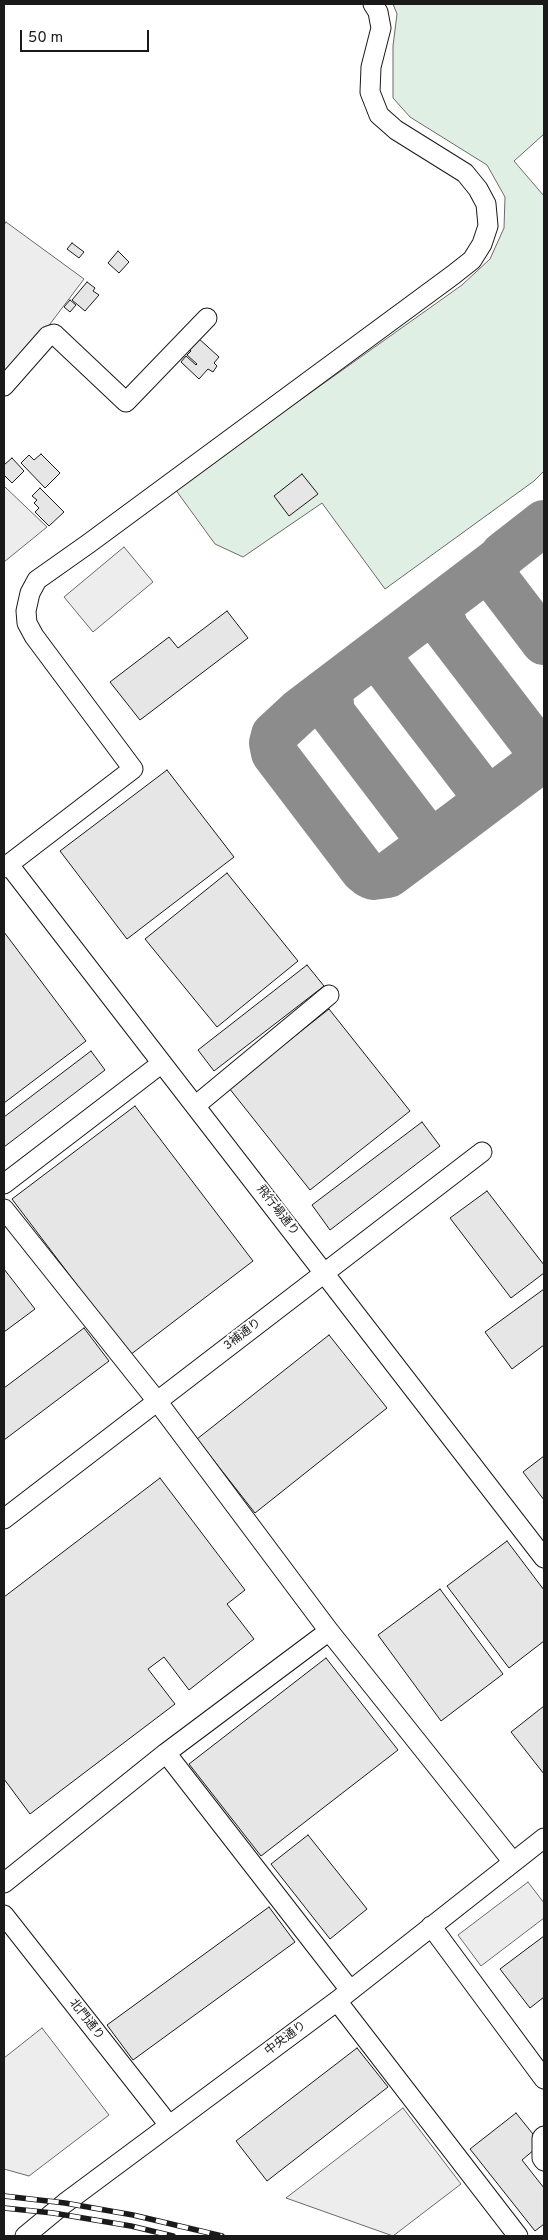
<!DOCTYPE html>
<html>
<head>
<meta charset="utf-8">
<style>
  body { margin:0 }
  #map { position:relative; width:548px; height:2240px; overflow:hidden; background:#fff; font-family:Overpass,sans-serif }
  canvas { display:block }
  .frame { position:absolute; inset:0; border:5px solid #1a1a1a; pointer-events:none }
  .scale { position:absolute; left:20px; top:30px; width:129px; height:22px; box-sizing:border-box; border:2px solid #1a1a1a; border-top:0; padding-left:6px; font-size:15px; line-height:18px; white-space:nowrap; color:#1a1a1a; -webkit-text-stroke:4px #fff; paint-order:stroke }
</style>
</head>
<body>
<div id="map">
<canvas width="548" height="2240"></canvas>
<div class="frame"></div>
<div class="scale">50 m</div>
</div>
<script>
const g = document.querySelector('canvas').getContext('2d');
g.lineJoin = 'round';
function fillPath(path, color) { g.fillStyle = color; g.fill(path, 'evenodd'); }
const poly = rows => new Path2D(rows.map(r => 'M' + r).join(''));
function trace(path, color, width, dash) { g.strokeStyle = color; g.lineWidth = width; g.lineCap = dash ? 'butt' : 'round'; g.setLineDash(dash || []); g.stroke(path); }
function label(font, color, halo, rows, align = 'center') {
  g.font = font + ' Overpass,"Noto Sans JP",sans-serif'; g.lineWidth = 4; g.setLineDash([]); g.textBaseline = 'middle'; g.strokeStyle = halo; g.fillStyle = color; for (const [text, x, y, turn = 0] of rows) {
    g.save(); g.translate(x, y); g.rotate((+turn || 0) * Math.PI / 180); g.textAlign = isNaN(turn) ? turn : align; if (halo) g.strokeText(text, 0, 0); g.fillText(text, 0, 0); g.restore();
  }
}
const green = poly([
  [393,4,544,4,544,134,514,161,544,196,544,471,534,481,385,589,322,503,243,557,215,544,175,489,462,285,490,259,504,228,505,197,487,165,410,117,393,98,393,46,397,14,393,4]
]);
fillPath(green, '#e0efe3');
trace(green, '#6a6a6a', 1);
const parking = poly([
  [6,222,84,279,50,324,4,376,4,225,6,222],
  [4,486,47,527,4,562,4,486],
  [124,547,153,582,93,632,64,597,124,547],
  [528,1882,544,1903,544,1918,481,1966,458,1935,528,1882],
  [42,2028,109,2115,29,2176,4,2169,4,2058,42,2028],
  [403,2108,461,2184,393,2236,286,2198,403,2108]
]);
fillPath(parking, '#ededed');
trace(parking, '#6a6a6a', 1);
trace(poly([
  [544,523,503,555,498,563,496,574,499,583,544,642],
  [445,601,441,615,446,629,531,740,539,747,544,747],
  [389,643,384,659,386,667,488,800],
  [333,686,330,696,332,713,431,843,544,758],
  [431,843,388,875,373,877,369,875,363,870,274,753,272,743,274,735,301,710,500,559]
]), '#8c8c8c', 46);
const building = poly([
  [72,243,84,252,79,258,67,249,72,243],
  [118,251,129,262,119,273,108,263,118,251],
  [87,282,95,288,93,291,99,295,85,311,72,300,87,282],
  [70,300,76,305,70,312,64,307,70,300],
  [197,337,219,357,214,363,217,366,213,372,208,369,199,379,181,362,186,356,196,365,197,364,187,355,191,351,187,348,197,337],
  [41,454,60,473,45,488,21,463,29,455,34,460,41,454],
  [12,458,24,471,12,483,4,475,4,465,12,458],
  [302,474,318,494,289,516,274,496,302,474],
  [40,488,64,512,49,526,35,512,39,508,34,503,37,500,32,496,40,488],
  [227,611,248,638,140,720,110,682,169,637,178,648,227,611],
  [167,770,234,857,127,939,60,851,167,770],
  [227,873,298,961,217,1027,145,939,227,873],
  [4,932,86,1041,4,1103,4,932],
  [307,965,324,986,214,1071,198,1050,307,965],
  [329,1009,410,1111,310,1190,229,1088,329,1009],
  [91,1051,105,1070,4,1147,4,1117,91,1051],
  [135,1106,253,1261,130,1355,12,1199,135,1106],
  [422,1122,440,1146,330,1230,312,1205,422,1122],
  [487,1191,544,1265,544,1273,511,1298,450,1218,487,1191],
  [4,1269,35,1309,4,1332,4,1269],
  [544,1289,544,1345,512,1369,485,1332,544,1289],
  [84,1328,109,1361,4,1440,4,1388,84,1328],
  [329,1335,387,1408,255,1513,197,1439,329,1335],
  [544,1456,544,1500,523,1472,544,1456],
  [160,1478,245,1590,227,1604,254,1639,189,1690,164,1657,148,1669,175,1704,30,1814,4,1779,4,1597,160,1478],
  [507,1541,544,1590,544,1641,509,1668,447,1586,507,1541],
  [440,1589,503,1674,441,1721,378,1635,440,1589],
  [326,1658,398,1750,261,1856,189,1764,326,1658],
  [544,1706,544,1774,511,1732,544,1706],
  [308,1835,367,1909,330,1939,271,1864,308,1835],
  [269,1907,295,1942,133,2060,107,2025,269,1907],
  [544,1936,544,1997,530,2008,500,1969,544,1936],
  [357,2048,388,2087,267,2181,236,2141,357,2048],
  [516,2113,541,2144,522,2160,544,2188,544,2224,535,2231,470,2149,516,2113]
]);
fillPath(building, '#e6e6e6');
trace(building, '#1a1a1a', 1);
const minor = poly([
  [4,386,48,336,54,334,126,402,207,318],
  [9,865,544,1558],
  [4,868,133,769,34,636,27,623,26,611,30,593,37,580,88,544,453,275,472,260,482,244,488,226,486,204,478,189,465,173,396,130,379,115,370,92,371,67,381,28,378,12,373,4],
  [195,1106,329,995],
  [4,1184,162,1063],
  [4,1209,157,1401,329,1631,513,1862],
  [4,1519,482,1152],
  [166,1753,350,1990],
  [4,1883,166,1753,329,1631],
  [4,1915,169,2125],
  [431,1926,544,2079],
  [337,2001,518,2236],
  [544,2136,542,2138,542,2158,544,2161],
  [25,2236,65,2203,337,2001,544,1838]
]);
trace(minor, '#1a1a1a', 21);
trace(minor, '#fff', 19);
const rail = poly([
  [4,2196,65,2203,133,2215,222,2236],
  [4,2208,53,2213,131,2226,173,2236]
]);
trace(rail, '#1a1a1a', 5.5);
trace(rail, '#fff', 4, [11]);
label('12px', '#1a1a1a', '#fff', [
  ["飛行場通り",277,1211,52],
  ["3補通り",243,1335,-37],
  ["北門通り",86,2020,52],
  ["中央通り",286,2039,-37]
]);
</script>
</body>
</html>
